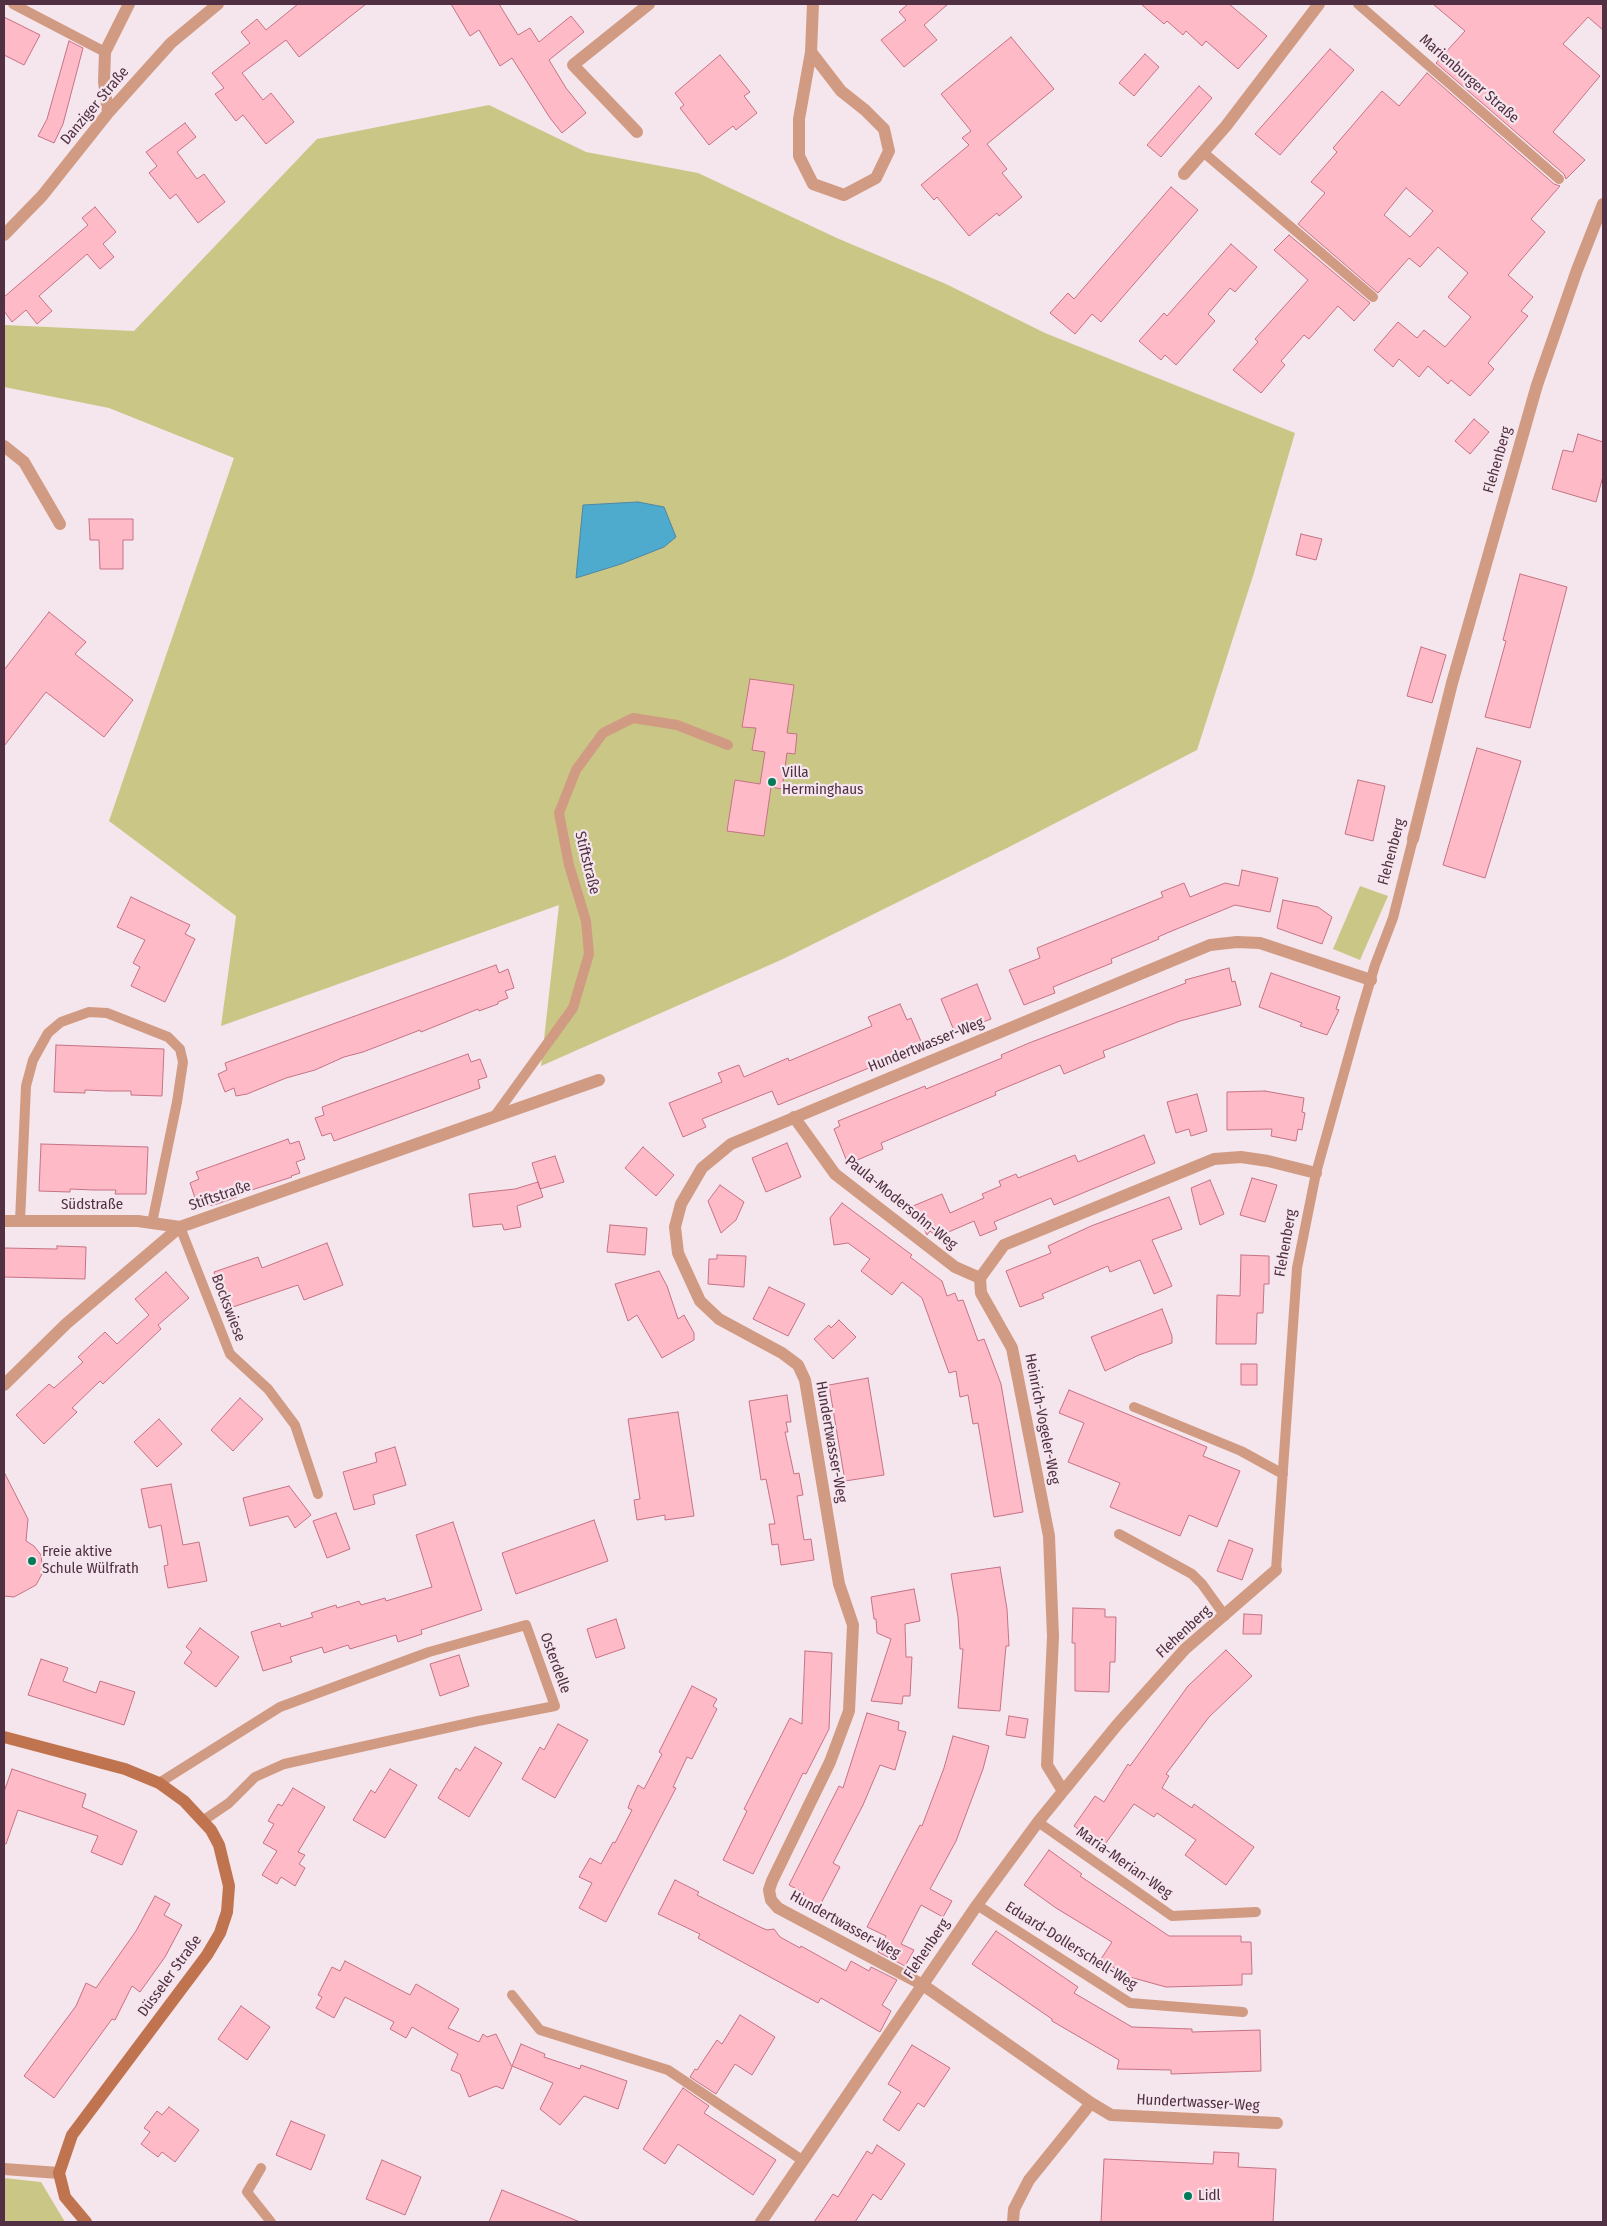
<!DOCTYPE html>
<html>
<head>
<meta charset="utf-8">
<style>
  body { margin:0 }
  #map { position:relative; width:1607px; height:2226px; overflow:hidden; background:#f5e5ed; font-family:"Fira Sans Condensed",sans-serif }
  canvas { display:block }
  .frame { position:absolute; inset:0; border:5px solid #503042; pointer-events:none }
</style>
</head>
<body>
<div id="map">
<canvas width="1607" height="2226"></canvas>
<div class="frame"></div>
</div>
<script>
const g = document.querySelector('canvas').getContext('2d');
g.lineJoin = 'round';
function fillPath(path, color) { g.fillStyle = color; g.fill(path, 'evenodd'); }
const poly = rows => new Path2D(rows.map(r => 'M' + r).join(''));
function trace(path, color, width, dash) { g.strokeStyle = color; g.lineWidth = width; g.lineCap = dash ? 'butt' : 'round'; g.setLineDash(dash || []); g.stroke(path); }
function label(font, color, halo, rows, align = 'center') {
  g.font = font + ' "Fira Sans Condensed",sans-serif'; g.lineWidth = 4.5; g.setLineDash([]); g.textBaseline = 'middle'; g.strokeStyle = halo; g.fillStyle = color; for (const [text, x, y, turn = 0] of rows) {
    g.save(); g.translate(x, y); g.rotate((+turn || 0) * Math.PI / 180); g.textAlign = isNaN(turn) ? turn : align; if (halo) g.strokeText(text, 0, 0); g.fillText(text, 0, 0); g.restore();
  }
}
fillPath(poly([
  [489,105,586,152,698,173,839,239,946,284,1045,333,1295,433,1253,576,1197,750,1011,846,783,959,541,1066,559,905,221,1026,236,916,109,821,234,458,109,408,4,387,4,325,134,331,317,139],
  [1360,886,1388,896,1360,960,1333,949],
  [4,2178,41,2182,65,2222,4,2222]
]), '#cac686');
const water = poly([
  [638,502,664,507,676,537,664,547,621,564,576,578,583,505,638,502]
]);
fillPath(water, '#4eabcd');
trace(water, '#4f86a3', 1);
const building = poly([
  [298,4,366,4,299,57,286,40,242,73,263,100,271,93,294,122,266,144,243,115,236,121,215,94,224,88,212,73,250,43,241,32,257,19,266,30,298,4],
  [451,4,499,4,518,35,530,28,539,42,571,16,584,32,549,60,566,88,586,113,562,133,550,118,512,58,500,66,479,30,470,36,451,4],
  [908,4,948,4,924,25,937,40,904,67,881,40,906,20,899,12,908,4],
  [1141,4,1229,4,1267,36,1238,69,1206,41,1202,46,1186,31,1183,35,1167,21,1164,24,1141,4],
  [1433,4,1603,4,1603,30,1588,17,1563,44,1600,76,1553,132,1585,160,1566,179,1564,174,1436,63,1465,31,1433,4],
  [4,17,40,35,24,65,4,55,4,17],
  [1011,37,1054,89,987,144,1007,169,1002,173,1022,197,999,216,997,213,969,236,937,197,934,200,921,185,969,145,962,138,971,131,941,94,1011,37],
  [69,41,83,48,63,124,54,143,38,136,47,119,69,41],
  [1330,49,1354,70,1280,155,1255,134,1330,49],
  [1145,54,1159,67,1134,96,1119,83,1145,54],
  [720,55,750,92,744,96,757,113,736,130,733,126,709,145,680,108,684,105,675,93,720,55],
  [1427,73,1554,184,1560,186,1531,219,1545,232,1508,275,1533,297,1521,311,1528,316,1488,363,1494,369,1470,396,1451,380,1448,384,1428,366,1419,377,1399,359,1393,367,1374,350,1398,322,1417,338,1424,330,1445,347,1471,317,1448,297,1468,273,1438,247,1420,267,1409,258,1378,293,1298,224,1325,193,1311,182,1337,152,1333,148,1382,91,1399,106,1427,73],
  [1406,188,1433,211,1410,237,1384,215,1406,188],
  [1199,86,1212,98,1161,157,1147,145,1199,86],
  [185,123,196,137,177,152,197,179,204,174,225,202,198,223,176,194,170,199,149,173,157,166,146,152,185,123],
  [1171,187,1198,210,1101,322,1092,314,1075,334,1050,313,1068,293,1074,299,1171,187],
  [95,207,116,232,103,244,114,257,100,269,87,254,39,296,52,311,37,324,26,310,12,322,4,311,4,297,88,225,82,218,95,207],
  [1289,235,1370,303,1354,321,1338,306,1309,339,1304,335,1281,361,1285,365,1261,393,1233,370,1258,342,1255,339,1308,280,1274,250,1289,235],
  [1231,244,1257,267,1235,292,1230,288,1208,314,1215,321,1176,365,1165,355,1161,360,1139,341,1164,313,1167,316,1231,244],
  [1474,419,1489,432,1470,454,1455,441,1474,419],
  [1578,434,1603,442,1603,476,1596,502,1552,489,1563,450,1573,452,1578,434],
  [89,519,133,519,133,540,123,540,123,569,100,569,99,540,90,540,89,519],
  [1301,534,1322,539,1316,560,1296,555,1301,534],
  [1520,574,1567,587,1530,728,1485,717,1506,641,1503,640,1520,574],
  [49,612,86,642,75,654,133,700,104,737,46,692,4,746,4,670,49,612],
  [1421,647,1446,655,1432,703,1407,696,1421,647],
  [750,679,794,685,787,733,797,734,795,754,787,753,782,789,771,787,764,836,727,831,735,780,760,784,765,752,752,750,756,728,742,727,750,679],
  [1477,748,1521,761,1485,878,1443,865,1477,748],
  [1358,780,1385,786,1373,841,1345,834,1358,780],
  [1242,870,1278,878,1270,912,1235,905,1167,933,1158,937,1159,939,1111,959,1112,963,1053,987,1055,993,1024,1005,1009,970,1040,958,1037,948,1163,897,1161,892,1184,883,1190,897,1225,883,1239,886,1242,870],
  [131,897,190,925,185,934,195,939,165,1002,131,986,140,967,133,963,145,940,117,927,131,897],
  [1283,900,1318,907,1332,917,1322,944,1277,928,1283,900],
  [496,965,499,973,508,969,514,988,505,991,508,998,498,1002,498,1004,479,1011,478,1009,421,1032,420,1030,363,1052,344,1057,315,1070,286,1078,247,1094,236,1096,234,1088,225,1092,218,1074,227,1070,225,1063,496,965],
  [1229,968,1232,982,1235,981,1241,1005,1180,1021,1103,1051,1105,1057,1064,1074,1060,1065,995,1092,996,1095,881,1143,883,1149,848,1164,834,1129,840,1126,838,1121,925,1086,926,1089,1002,1058,1001,1055,1029,1043,1186,983,1185,980,1229,968],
  [1271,973,1340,997,1336,1009,1339,1010,1327,1035,1300,1026,1302,1023,1259,1007,1271,973],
  [977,984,991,1019,955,1033,941,999,977,984],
  [900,1004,907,1020,911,1018,923,1046,778,1105,772,1091,702,1119,706,1127,683,1137,669,1103,722,1082,718,1073,739,1065,744,1077,788,1058,789,1061,872,1026,868,1017,900,1004],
  [56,1045,164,1049,162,1096,131,1095,131,1091,108,1091,85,1090,85,1093,54,1092,56,1045],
  [468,1054,471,1062,480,1059,487,1077,478,1080,480,1088,334,1141,331,1133,322,1136,315,1118,324,1115,322,1107,468,1054],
  [1265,1091,1304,1098,1302,1112,1305,1113,1302,1130,1298,1129,1296,1141,1271,1136,1272,1129,1227,1130,1227,1092,1265,1091],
  [1197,1094,1207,1131,1191,1136,1189,1129,1176,1133,1167,1102,1197,1094],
  [1144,1135,1155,1163,1054,1205,1051,1198,994,1222,997,1229,980,1236,974,1221,937,1237,930,1231,927,1235,913,1206,942,1194,950,1213,984,1198,982,1194,1001,1186,999,1181,1016,1174,1018,1178,1075,1155,1078,1162,1144,1135],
  [288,1139,290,1144,299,1141,305,1159,296,1162,300,1173,291,1176,292,1177,236,1195,237,1197,217,1204,208,1206,206,1198,196,1201,190,1183,199,1179,196,1172,288,1139],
  [787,1143,801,1177,766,1192,752,1158,787,1143],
  [41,1144,148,1147,146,1194,115,1194,116,1190,93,1190,70,1189,70,1192,39,1191,41,1144],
  [643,1147,674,1175,656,1196,625,1168,643,1147],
  [555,1156,564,1182,540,1189,532,1163,555,1156],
  [1252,1178,1277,1185,1265,1222,1240,1215,1252,1178],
  [1210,1180,1224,1214,1200,1225,1191,1188,1210,1180],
  [538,1182,543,1197,517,1206,521,1227,504,1230,502,1224,473,1227,469,1194,515,1189,538,1182],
  [720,1185,744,1202,736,1220,721,1233,708,1201,720,1185],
  [1169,1197,1182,1229,1152,1240,1172,1286,1154,1294,1140,1260,1110,1272,1108,1266,1042,1294,1044,1298,1020,1307,1006,1271,1051,1253,1048,1246,1091,1226,1169,1197],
  [842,1203,912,1255,910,1257,942,1281,947,1296,955,1293,958,1301,963,1300,978,1341,984,1339,1001,1384,1023,1512,994,1517,978,1423,973,1424,968,1395,960,1397,956,1371,949,1373,922,1298,902,1282,892,1295,861,1271,870,1259,848,1243,834,1245,830,1218,842,1203],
  [610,1225,647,1228,645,1255,607,1252,610,1225],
  [327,1243,343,1285,304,1300,298,1285,227,1309,214,1272,258,1257,262,1268,327,1243],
  [57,1246,86,1247,85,1279,4,1277,4,1248,57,1249,57,1246],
  [717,1255,746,1256,744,1287,708,1284,709,1259,717,1259,717,1255],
  [1241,1255,1269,1256,1269,1284,1264,1284,1263,1313,1257,1313,1256,1344,1216,1344,1217,1295,1240,1296,1241,1255],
  [659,1271,667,1286,678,1319,684,1315,694,1333,694,1340,662,1358,637,1315,628,1321,615,1284,659,1271],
  [166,1272,189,1298,158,1325,161,1329,103,1384,100,1381,72,1408,77,1412,44,1444,16,1415,49,1384,54,1388,83,1362,78,1357,105,1332,117,1344,149,1315,135,1299,166,1272],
  [769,1287,805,1304,788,1336,753,1319,769,1287],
  [1162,1309,1172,1336,1172,1343,1139,1355,1105,1371,1091,1337,1162,1309],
  [839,1320,856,1337,833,1359,814,1339,829,1325,831,1328,839,1320],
  [1241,1364,1257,1364,1257,1385,1241,1385,1241,1364],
  [868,1378,884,1475,845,1481,829,1385,868,1378],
  [1069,1390,1207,1447,1203,1456,1240,1471,1217,1527,1189,1515,1180,1536,1110,1507,1120,1483,1068,1462,1084,1423,1059,1413,1069,1390],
  [787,1395,791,1422,786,1422,788,1432,785,1432,794,1474,799,1473,803,1495,797,1496,804,1540,811,1539,814,1560,781,1565,778,1544,772,1545,769,1524,775,1524,766,1479,761,1480,749,1401,787,1395],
  [240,1398,263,1419,233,1451,211,1430,240,1398],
  [678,1412,694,1516,665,1520,665,1515,637,1520,634,1500,640,1499,628,1419,678,1412],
  [159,1419,182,1444,157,1467,134,1442,159,1419],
  [395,1447,406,1485,373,1495,375,1504,354,1510,343,1472,377,1462,375,1453,395,1447],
  [4,1472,28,1519,26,1541,34,1546,41,1555,42,1564,42,1574,36,1585,14,1597,4,1596,4,1472],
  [171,1484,183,1545,199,1542,207,1581,168,1588,164,1566,168,1565,161,1525,149,1528,141,1489,171,1484],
  [289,1486,311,1515,295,1528,288,1516,250,1526,243,1498,289,1486],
  [336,1513,350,1549,327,1558,313,1521,336,1513],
  [594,1520,608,1561,516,1594,502,1553,594,1520],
  [453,1522,482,1610,421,1630,422,1634,398,1642,396,1635,350,1649,348,1645,324,1653,322,1647,290,1657,292,1662,263,1671,251,1632,280,1623,281,1627,313,1617,311,1613,336,1605,337,1608,359,1601,361,1605,385,1598,386,1601,432,1587,416,1535,453,1522],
  [1229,1540,1253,1549,1242,1580,1217,1571,1229,1540],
  [1000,1567,1007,1609,1009,1646,1006,1646,1000,1711,958,1708,963,1649,960,1649,958,1617,951,1574,1000,1567],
  [914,1589,920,1621,905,1624,906,1657,912,1657,910,1696,903,1696,902,1704,871,1701,891,1639,877,1633,876,1619,874,1619,871,1597,914,1589],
  [1073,1608,1105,1609,1105,1617,1116,1617,1115,1662,1110,1662,1109,1692,1075,1691,1075,1643,1072,1643,1073,1608],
  [1244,1614,1262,1615,1261,1634,1243,1634,1244,1614],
  [616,1619,625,1648,596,1658,587,1629,616,1619],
  [200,1628,239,1657,216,1687,184,1663,192,1652,186,1647,200,1628],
  [1226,1650,1252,1676,1209,1717,1166,1774,1169,1776,1162,1788,1192,1808,1194,1804,1254,1847,1226,1885,1185,1855,1196,1840,1157,1813,1154,1817,1134,1804,1103,1847,1074,1826,1095,1796,1104,1802,1128,1764,1130,1766,1188,1686,1226,1650],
  [805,1651,832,1653,829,1729,806,1774,803,1773,753,1874,723,1860,747,1811,744,1809,790,1718,802,1724,805,1651],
  [459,1655,469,1686,440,1696,430,1664,459,1655],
  [41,1659,68,1668,63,1681,96,1693,100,1681,135,1692,124,1725,28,1695,41,1659],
  [692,1686,717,1699,713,1706,717,1709,692,1759,687,1757,673,1787,676,1788,606,1922,579,1908,592,1883,579,1877,590,1858,601,1864,613,1842,615,1843,632,1810,628,1808,630,1802,638,1785,644,1789,662,1754,659,1752,692,1686],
  [867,1713,899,1722,898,1730,906,1732,895,1770,880,1765,863,1805,833,1863,840,1867,817,1911,800,1903,804,1893,789,1885,839,1786,843,1788,867,1713],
  [1009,1716,1028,1719,1025,1738,1006,1735,1009,1716],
  [558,1724,588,1740,555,1798,522,1779,540,1747,544,1750,558,1724],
  [953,1736,989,1746,983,1769,956,1841,930,1889,952,1901,943,1917,921,1905,901,1944,914,1950,905,1966,878,1952,886,1936,867,1927,920,1825,922,1826,944,1768,953,1736],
  [475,1747,502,1763,469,1817,438,1798,456,1768,460,1771,475,1747],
  [12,1769,86,1794,82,1807,137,1831,122,1865,91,1852,98,1836,18,1810,6,1844,4,1844,4,1792,12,1769],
  [390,1769,417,1785,385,1838,353,1820,371,1790,375,1793,390,1769],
  [293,1788,325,1807,298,1852,305,1855,299,1864,305,1868,295,1886,281,1877,277,1884,262,1875,277,1851,263,1843,274,1824,268,1821,278,1804,282,1806,293,1788],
  [1049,1850,1082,1874,1080,1876,1169,1936,1241,1936,1241,1942,1251,1942,1252,1974,1242,1974,1242,1985,1166,1987,1126,1976,1101,1959,1112,1942,1056,1908,1024,1885,1049,1850],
  [675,1880,699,1892,697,1895,760,1927,767,1930,774,1929,780,1937,800,1948,801,1946,846,1971,851,1961,869,1971,871,1967,897,1980,882,2005,891,2011,880,2032,821,1998,818,2003,698,1938,700,1934,658,1914,675,1880],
  [155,1896,170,1904,164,1915,182,1925,165,1957,140,1992,132,1986,115,2020,112,2019,54,2098,24,2076,76,2006,86,1983,96,1988,136,1931,155,1896],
  [996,1931,1078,1987,1074,1993,1132,2027,1192,2029,1192,2032,1260,2030,1261,2071,1171,2074,1171,2070,1117,2069,1119,2060,1052,2021,1052,2019,972,1964,996,1931],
  [345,1961,410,1995,416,1984,459,2009,448,2028,479,2042,483,2034,487,2037,496,2034,512,2067,503,2089,496,2086,469,2097,460,2074,451,2070,458,2054,412,2027,406,2038,390,2029,394,2022,345,1997,334,2018,316,2008,322,1997,318,1995,332,1967,340,1971,345,1961],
  [241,2006,270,2027,247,2060,218,2039,241,2006],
  [740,2015,775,2037,752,2075,735,2064,716,2094,690,2077,695,2069,697,2070,717,2040,722,2044,740,2015],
  [521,2044,545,2054,544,2057,580,2069,581,2065,627,2081,618,2109,584,2096,560,2125,540,2109,553,2083,512,2066,521,2044],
  [912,2045,950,2068,924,2107,918,2103,899,2131,883,2120,901,2092,888,2084,912,2045],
  [683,2088,709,2106,704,2113,776,2160,753,2195,678,2144,665,2164,643,2149,683,2088],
  [169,2107,199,2130,175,2162,162,2152,158,2157,141,2144,150,2132,144,2128,157,2111,162,2115,169,2107],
  [291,2121,325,2135,311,2170,276,2155,291,2121],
  [877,2145,905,2164,881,2200,873,2194,855,2222,814,2222,833,2194,838,2197,867,2151,872,2154,877,2145],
  [1214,2152,1239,2153,1238,2167,1276,2169,1273,2222,1101,2222,1104,2159,1213,2164,1214,2152],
  [382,2160,421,2177,405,2215,366,2199,382,2160],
  [502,2190,580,2222,489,2222,502,2190]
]);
fillPath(building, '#ffbac8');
trace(building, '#c57285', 1);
trace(poly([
  [13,4,105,52],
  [1358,4,1559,179],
  [1203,152,1373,297],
  [494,1117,573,1008,589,954,586,921,569,865,559,813,576,770,603,733,633,718,677,725,728,745],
  [20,1221,26,1086,33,1060,48,1033,61,1022,89,1012,107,1013,168,1037,180,1049,183,1062,177,1102,152,1223],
  [180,1227,230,1354,268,1389,295,1425,318,1494],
  [1134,1407,1241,1451,1283,1474],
  [1119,1534,1192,1574,1202,1584,1225,1616],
  [1276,1570,1297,1268,1316,1173,1359,1019,1375,965,1393,918,1413,839],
  [159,1783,280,1707,429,1652,526,1625,555,1706,478,1721,284,1764,255,1777,229,1803,204,1820],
  [1038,1822,1172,1916,1256,1912],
  [977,1905,1130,2003,1243,2012],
  [512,1995,540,2030,668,2070,802,2160],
  [261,2168,247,2192,271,2222]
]), '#d19b83', 10);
trace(poly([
  [811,52,841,91,865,110,884,129,889,151,876,178,844,195,813,184,799,156,799,119,811,52,813,4],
  [108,113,104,82,105,52,129,4],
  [637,132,573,65,649,4],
  [1184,174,1226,126,1319,4],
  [4,235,42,196,108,113,171,43,218,4],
  [4,446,24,462,60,524],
  [1413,839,1452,683,1537,385,1577,270,1603,204],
  [794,1117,835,1174,955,1267,980,1278],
  [4,1221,138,1221,180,1227],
  [4,1385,66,1324,180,1227,599,1080],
  [1063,1791,1047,1765,1053,1637,1049,1536,1012,1348,981,1293,980,1278,1004,1245,1214,1159,1241,1157,1268,1161,1316,1173],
  [1091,2103,1111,2115,1277,2123],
  [4,2169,59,2173],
  [761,2222,977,1905,1038,1822,1117,1725,1185,1649,1276,1570],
  [1013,2222,1014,2209,1029,2180,1091,2103,923,1985,778,1908,771,1900,769,1890,772,1881,830,1762,849,1711,853,1625,839,1584,805,1380,798,1365,782,1353,719,1319,700,1301,678,1253,675,1227,681,1204,702,1168,731,1144,1210,945,1237,942,1260,943,1371,980]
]), '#d19b83', 12);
trace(poly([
  [4,1737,125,1769,159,1783,184,1801,211,1830,219,1845,229,1886,227,1912,220,1933,207,1955,72,2135,59,2173,65,2197,86,2222]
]), '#c0734f', 12);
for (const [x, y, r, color] of [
  [772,782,5,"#007a58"],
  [32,1561,5,"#007a58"],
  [1188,2196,5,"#007a58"]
]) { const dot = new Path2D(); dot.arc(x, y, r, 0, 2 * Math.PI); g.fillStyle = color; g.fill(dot); trace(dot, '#f5e5ed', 2); }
label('15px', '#503042', '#f5e5ed', [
  ["Marienburger Straße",1469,79,41],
  ["Danziger Straße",95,106,-50],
  ["Flehenberg",1498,460,-74],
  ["Flehenberg",1392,852,-75],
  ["Stiftstraße",587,863,76],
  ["Hundertwasser-Weg",926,1045,-22],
  ["Stiftstraße",220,1196,-19],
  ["Paula-Modersohn-Weg",901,1203,39],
  ["Südstraße",92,1205],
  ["Flehenberg",1286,1243,-80],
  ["Bockswiese",228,1308,69],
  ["Heinrich-Vogeler-Weg",1042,1419,79],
  ["Hundertwasser-Weg",831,1442,80],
  ["Flehenberg",1184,1632,-43],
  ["Osterdelle",555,1663,70],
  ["Maria-Merian-Weg",1124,1863,35],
  ["Hundertwasser-Weg",845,1925,29],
  ["Eduard-Dollerschell-Weg",1071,1946,32],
  ["Flehenberg",927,1949,-56],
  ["Düsseler Straße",170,1976,-54],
  ["Hundertwasser-Weg",1198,2103,3]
]);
label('15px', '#503042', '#f5e5ed', [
  ["Villa",782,773],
  ["Herminghaus",782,790],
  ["Freie aktive",42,1552],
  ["Schule Wülfrath",42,1569],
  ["Lidl",1198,2196]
], 'left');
</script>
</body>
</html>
